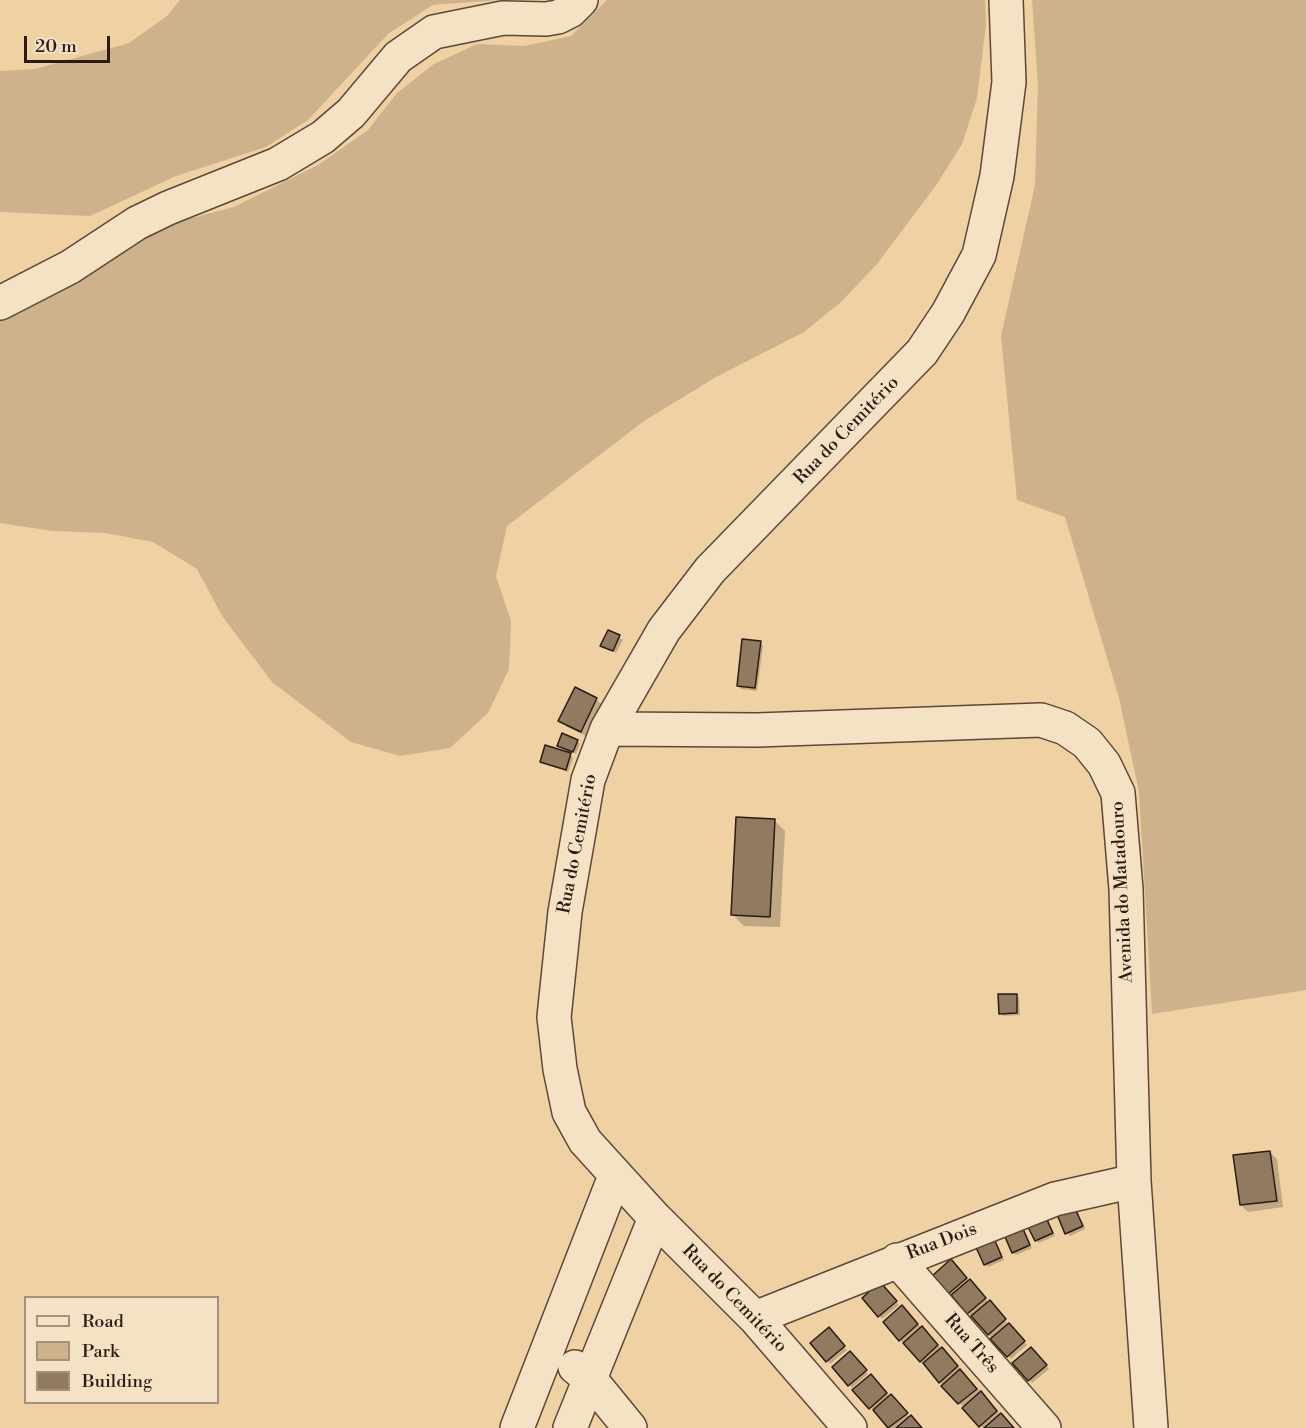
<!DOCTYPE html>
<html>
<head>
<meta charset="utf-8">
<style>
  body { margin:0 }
  #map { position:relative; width:1306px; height:1428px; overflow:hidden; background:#efd1a4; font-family:"Libre Bodoni",serif }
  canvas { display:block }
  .legend { position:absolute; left:24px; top:1296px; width:195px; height:108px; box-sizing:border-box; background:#f5e1c4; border:2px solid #a4927e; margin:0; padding:8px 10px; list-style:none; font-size:18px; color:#2b1b15 }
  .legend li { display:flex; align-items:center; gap:12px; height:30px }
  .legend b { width:30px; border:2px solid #a4927e }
  .scale { position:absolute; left:24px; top:36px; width:86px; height:27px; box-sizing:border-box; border:3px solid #2b1b15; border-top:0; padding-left:8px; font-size:18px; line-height:21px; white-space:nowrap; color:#2b1b15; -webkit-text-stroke:4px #f5e1c4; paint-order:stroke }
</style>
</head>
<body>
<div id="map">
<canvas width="1306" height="1428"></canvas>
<ul class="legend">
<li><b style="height:8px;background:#f5e1c4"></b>Road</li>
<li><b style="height:16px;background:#ceb28c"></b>Park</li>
<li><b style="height:16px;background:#917a5f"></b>Building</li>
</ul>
<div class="scale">20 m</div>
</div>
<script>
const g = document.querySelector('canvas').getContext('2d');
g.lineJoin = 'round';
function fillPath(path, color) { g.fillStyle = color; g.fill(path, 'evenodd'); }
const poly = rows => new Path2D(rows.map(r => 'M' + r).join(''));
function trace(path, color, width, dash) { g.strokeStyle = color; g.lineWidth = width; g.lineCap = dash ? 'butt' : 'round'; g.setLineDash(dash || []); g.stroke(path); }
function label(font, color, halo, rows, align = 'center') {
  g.font = font + ' "Libre Bodoni",serif'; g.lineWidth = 6; g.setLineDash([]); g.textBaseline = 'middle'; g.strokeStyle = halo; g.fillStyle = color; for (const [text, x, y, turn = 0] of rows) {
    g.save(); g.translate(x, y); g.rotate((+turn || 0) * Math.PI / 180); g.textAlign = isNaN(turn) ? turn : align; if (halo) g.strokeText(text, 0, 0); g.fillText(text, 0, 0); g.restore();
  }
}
fillPath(poly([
  [180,0,500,0,433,5,389,33,308,120,266,147,176,176,90,216,0,212,0,71,35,69,129,43,167,16],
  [607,0,985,0,986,24,977,98,962,144,937,184,877,264,841,302,804,332,716,377,644,421,507,526,496,576,511,621,509,669,488,713,450,748,400,756,351,742,272,682,222,616,197,569,153,542,105,533,52,531,0,523,0,315,144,236,188,219,234,207,318,165,368,130,397,93,434,64,477,44,524,46,571,36],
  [1032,0,1306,0,1306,990,1152,1014,1139,792,1119,698,1065,517,1017,500,1001,336,1035,185,1038,85]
]), '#ceb28c');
fillPath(poly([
  [608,631,623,640,616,653,602,645],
  [760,643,763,646,757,691,741,689,738,686],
  [596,699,603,706,588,737,567,727,560,721],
  [577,741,580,744,576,754,559,745],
  [570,754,573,758,568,772,542,761],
  [774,820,785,831,780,927,744,926,733,915],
  [1016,995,1019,998,1020,1015,1004,1016,1001,1013],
  [1270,1152,1277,1159,1283,1207,1248,1212,1241,1205],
  [1076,1208,1085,1229,1070,1236,1057,1213],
  [1046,1215,1055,1236,1039,1243,1036,1240],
  [1022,1227,1032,1248,1016,1255,1013,1252],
  [994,1239,1004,1260,988,1267,985,1264],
  [951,1261,1027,1345,1011,1359,934,1276],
  [880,1284,899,1305,882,1319,864,1299],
  [902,1308,945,1352,1013,1428,983,1428,900,1340],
  [828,1329,847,1350,830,1364,812,1343],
  [1031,1349,1049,1369,1032,1383,1014,1363],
  [850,1353,868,1374,852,1388,834,1367],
  [871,1376,890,1397,920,1428,890,1428,873,1410,854,1390]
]), '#0003');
const building = poly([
  [608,630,620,635,613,651,600,646,608,630],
  [742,639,761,641,755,688,737,686,742,639],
  [575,687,597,698,581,732,558,721,575,687],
  [562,733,578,740,573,752,557,746,562,733],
  [545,745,571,753,566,770,540,762,545,745],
  [736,817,775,819,770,917,731,915,736,817],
  [998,994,1017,994,1017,1013,999,1014,998,994],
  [1270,1151,1277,1201,1240,1205,1233,1155,1270,1151],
  [1073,1204,1083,1226,1065,1234,1056,1212,1073,1204],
  [1043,1211,1053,1233,1035,1241,1024,1219,1043,1211],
  [1020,1222,1030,1245,1012,1253,1002,1230,1020,1222],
  [992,1234,1002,1257,984,1265,974,1243,992,1234],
  [951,1259,967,1278,948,1294,932,1276,951,1259],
  [970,1279,986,1298,967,1314,951,1295,970,1279],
  [880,1282,897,1301,878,1317,862,1298,880,1282],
  [990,1300,1006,1319,988,1335,971,1316,990,1300],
  [902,1305,918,1324,899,1341,883,1322,902,1305],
  [1009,1323,1025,1341,1007,1357,990,1339,1009,1323],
  [922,1326,938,1345,920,1362,903,1343,922,1326],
  [829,1327,845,1346,826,1362,810,1343,829,1327],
  [942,1347,958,1366,939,1383,923,1363,942,1347],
  [1031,1347,1047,1365,1028,1381,1012,1363,1031,1347],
  [850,1351,867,1370,848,1386,832,1367,850,1351],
  [960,1369,977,1389,958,1404,941,1386,960,1369],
  [871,1374,887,1393,869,1409,852,1390,871,1374],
  [981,1391,997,1411,979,1427,962,1408,981,1391],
  [891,1394,908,1413,888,1428,873,1410,891,1394],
  [1001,1413,1014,1428,984,1428,1001,1413],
  [911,1415,922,1428,896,1428,911,1415]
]);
fillPath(building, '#917a5f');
trace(building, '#2b1b15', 1.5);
const street = poly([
  [0,303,70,267,137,223,168,208,278,164,323,137,351,113,398,57,434,32,503,18,546,19,558,17,570,11,581,0],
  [607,729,757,730,1041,720,1065,728,1087,743,1104,764,1118,793,1126,889,1134,1181,1151,1428],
  [897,1260,1044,1428],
  [755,1318,1055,1199,1134,1181],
  [575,1367,590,1379,630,1428],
  [517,1428,615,1176],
  [570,1428,655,1218],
  [850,1428,755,1318,655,1218,585,1141,569,1112,560,1069,554,1017,565,912,588,780,607,729,664,630,710,570,922,352,948,313,979,255,997,176,1009,82,1006,0]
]);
trace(street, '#5c4839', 36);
trace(street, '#f5e1c4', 33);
label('18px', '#2b1b15', '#f5e1c4', [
  ["Rua do Cemitério",847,431,-46],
  ["Rua do Cemitério",578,844,-79],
  ["Avenida do Matadouro",1123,892,-93],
  ["Rua Dois",942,1242,-21],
  ["Rua do Cemitério",734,1299,46],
  ["Rua Três",971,1344,49]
]);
</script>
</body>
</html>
